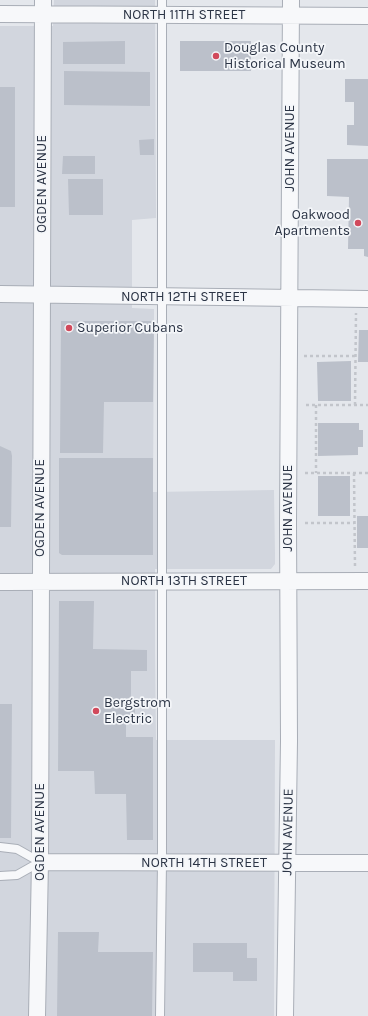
<!DOCTYPE html>
<html>
<head>
<meta charset="utf-8">
<style>
  body { margin:0 }
  canvas { display:block; background:#e4e7ec }
</style>
</head>
<body>
<canvas width="368" height="1016"></canvas>
<script>
const g = document.querySelector('canvas').getContext('2d');
g.lineJoin = 'round';
function fillPath(path, color) { g.fillStyle = color; g.fill(path, 'evenodd'); }
const poly = rows => new Path2D(rows.map(r => 'M' + r).join(''));
function trace(path, color, width, dash) { g.strokeStyle = color; g.lineWidth = width; g.lineCap = dash ? 'butt' : 'round'; g.setLineDash(dash || []); g.stroke(path); }
function label(font, color, halo, rows, align = 'center') {
  g.font = font + ' Karla,sans-serif'; g.lineWidth = 3.5; g.setLineDash([]); g.textBaseline = 'middle'; g.strokeStyle = halo; g.fillStyle = color; for (const [text, x, y, turn = 0] of rows) {
    g.save(); g.translate(x, y); g.rotate((+turn || 0) * Math.PI / 180); g.textAlign = isNaN(turn) ? turn : align; if (halo) g.strokeText(text, 0, 0); g.fillText(text, 0, 0); g.restore();
  }
}
fillPath(poly([
  [54,0,155,0,156,218,132,220,132,308,154,309,153,492,274,490,275,555,275,564,271,569,155,569,155,650,156,740,275,740,274,1016,0,1016,0,26,53,26]
]), '#d2d6de');
fillPath(poly([
  [125,41,125,64,63,64,63,42],
  [180,41,251,41,251,71,180,71],
  [64,71,150,72,150,106,64,105],
  [345,79,368,79,368,146,347,145,347,125,354,125,354,102,345,102],
  [0,87,15,87,15,207,0,207],
  [154,139,154,155,140,155,139,140],
  [63,156,95,156,95,174,62,174],
  [327,159,368,159,368,257,364,256,364,249,348,249,349,197,327,196],
  [68,179,103,179,103,215,69,215],
  [61,321,154,321,153,402,104,402,103,453,60,453],
  [359,330,368,330,368,362,358,362],
  [351,361,351,401,318,401,317,362],
  [318,423,359,423,359,430,363,430,363,447,358,447,358,455,318,456],
  [0,446,11,451,12,456,11,527,0,527],
  [59,458,153,458,153,555,62,555,59,553],
  [318,476,350,476,350,516,318,516],
  [357,516,368,516,368,548,357,548],
  [59,601,94,601,93,649,147,650,147,671,131,671,131,703,135,703,135,719,126,719,126,737,153,737,153,840,127,840,126,794,95,794,94,771,58,771],
  [0,704,12,704,11,838,0,838],
  [58,932,99,932,98,952,153,952,152,1016,57,1016],
  [193,943,247,943,247,958,257,958,257,981,233,981,233,972,193,972]
]), '#bbc0ca');
const service = poly([
  [0,847,17,849,40,862,17,875,0,876],
  [160,1016,162,862,162,0]
]);
const minor = poly([
  [0,14,368,16],
  [0,294,368,299],
  [0,582,368,581],
  [40,862,368,863],
  [37,1016,40,862,43,0],
  [285,1016,289,741,288,523,291,0]
]);
trace(service, '#a9aeb7', 10);
trace(minor, '#a9aeb7', 18);
trace(poly([
  [304,356,355,356],
  [306,405,368,405],
  [316,405,316,473],
  [355,405,356,313],
  [305,473,368,473],
  [354,473,355,567],
  [305,523,354,523]
]), '#c2c5cb', 2.5, [3, 3]);
trace(service, '#f7f8fa', 8);
trace(minor, '#f7f8fa', 16);
for (const [x, y, r, color] of [
  [216,56,4,"#d1495b"],
  [358,223,4,"#d1495b"],
  [69,328,4,"#d1495b"],
  [96,711,4,"#d1495b"]
]) { const dot = new Path2D(); dot.arc(x, y, r, 0, 2 * Math.PI); g.fillStyle = color; g.fill(dot); trace(dot, '#f4f6f9', 1.5); }
label('14px', '#2b3445', '#f4f6f9', [
  ["NORTH 11TH STREET",184,15],
  ["JOHN AVENUE",290,148,-90],
  ["OGDEN AVENUE",42,184,-90],
  ["NORTH 12TH STREET",184,297],
  ["OGDEN AVENUE",40,508,-90],
  ["JOHN AVENUE",288,508,-90],
  ["NORTH 13TH STREET",184,581],
  ["OGDEN AVENUE",40,832,-90],
  ["JOHN AVENUE",288,832,-89],
  ["NORTH 14TH STREET",204,863]
]);
label('14px', '#2b3445', '#f4f6f9', [
  ["Douglas County",224,48],
  ["Historical Museum",224,64],
  ["Oakwood",350,215,"right"],
  ["Apartments",350,231,"right"],
  ["Superior Cubans",77,328],
  ["Bergstrom",104,703],
  ["Electric",104,719]
], 'left');
</script>
</body>
</html>
